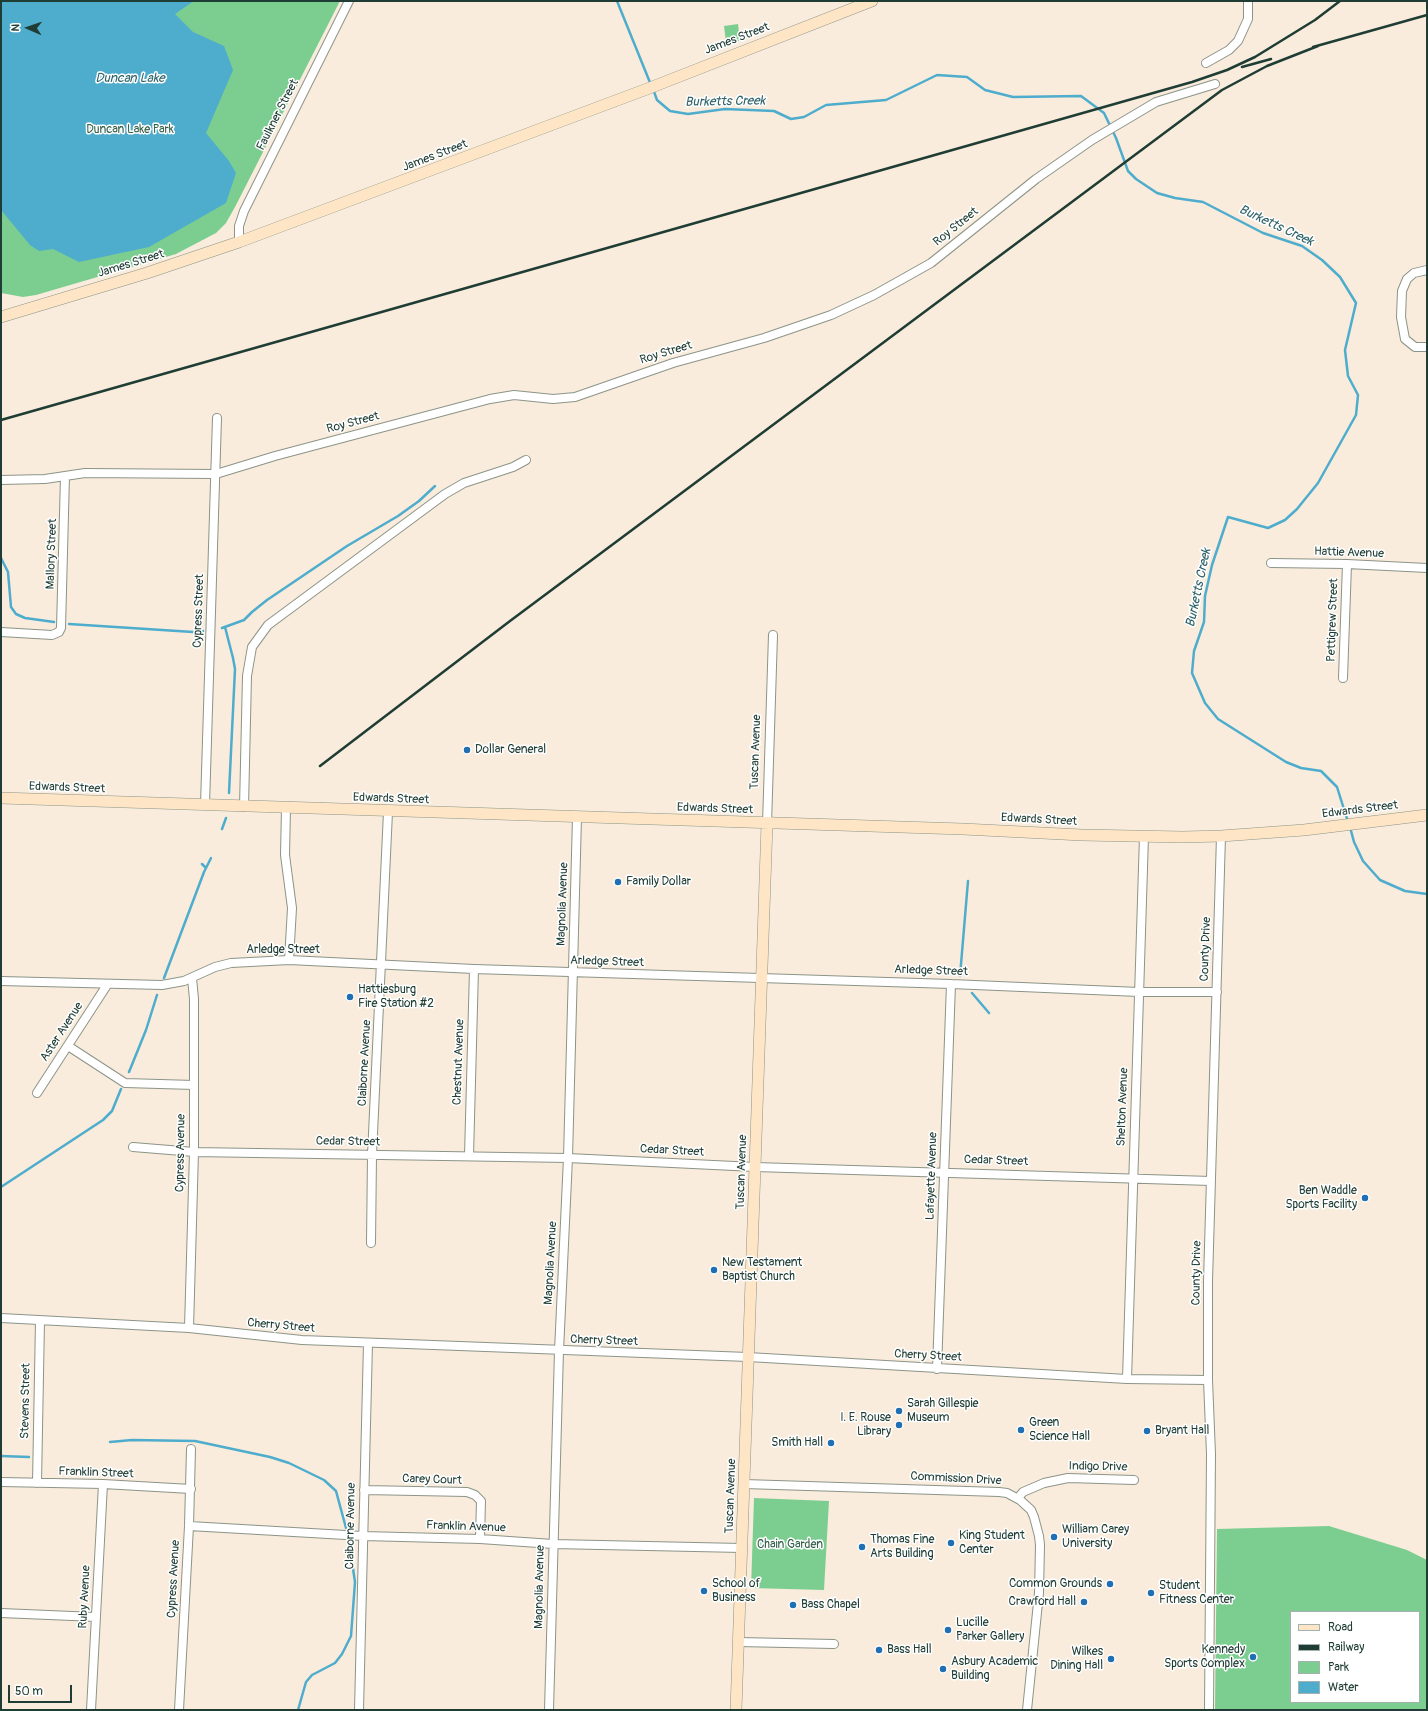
<!DOCTYPE html>
<html>
<head>
<meta charset="utf-8">
<style>
  body { margin:0 }
  #map { position:relative; width:1428px; height:1711px; overflow:hidden; background:#f9ecdc; font-family:Pangolin,sans-serif }
  canvas { display:block }
  .frame { position:absolute; inset:0; border:2px solid #1f3d34; pointer-events:none }
  .legend { position:absolute; left:1290px; top:1611px; width:130px; height:92px; box-sizing:border-box; background:#fff; border:1px solid #a5b1ae; margin:0; padding:5px 7px; list-style:none; font-size:12px; color:#1f3d34 }
  .legend li { display:flex; align-items:center; gap:8px; height:20px }
  .legend b { width:20px; border:1px solid #a5b1ae }
  .north { position:absolute; left:8px; top:8px; width:40px; height:40px; -webkit-text-stroke:3px #fff; paint-order:stroke; rotate:272deg; font-size:11px; font-weight:700; line-height:16px; text-align:center; color:#1f3d34 }
  .north::after { content:''; display:block; margin:auto; width:14px; height:18px; background:#1f3d34; clip-path:polygon(50% 0,100% 100%,50% 72%,0 100%) }
  .scale { position:absolute; left:8px; top:1685px; width:64px; height:18px; box-sizing:border-box; border:2px solid #1f3d34; border-top:0; padding-left:5px; font-size:12px; line-height:14px; white-space:nowrap; color:#1f3d34; -webkit-text-stroke:3px #fff; paint-order:stroke }
</style>
</head>
<body>
<div id="map">
<canvas width="1428" height="1711"></canvas>
<div class="frame"></div>
<ul class="legend">
<li><b style="height:5px;background:#fde5c5"></b>Road</li>
<li><b style="height:5px;background:#1f3d34"></b>Railway</li>
<li><b style="height:11px;background:#7cce90"></b>Park</li>
<li><b style="height:11px;background:#4eaccd"></b>Water</li>
</ul>
<div class="north">N</div>
<div class="scale">50 m</div>
</div>
<script>
const g = document.querySelector('canvas').getContext('2d');
g.lineJoin = 'round';
function fillPath(path, color) { g.fillStyle = color; g.fill(path, 'evenodd'); }
const poly = rows => new Path2D(rows.map(r => 'M' + r).join(''));
function trace(path, color, width, dash) { g.strokeStyle = color; g.lineWidth = width; g.lineCap = dash ? 'butt' : 'round'; g.setLineDash(dash || []); g.stroke(path); }
function label(font, color, halo, rows, align = 'center') {
  g.font = font + ' Pangolin,sans-serif'; g.lineWidth = 3; g.setLineDash([]); g.textBaseline = 'middle'; g.strokeStyle = halo; g.fillStyle = color; for (const [text, x, y, turn = 0] of rows) {
    g.save(); g.translate(x, y); g.rotate((+turn || 0) * Math.PI / 180); g.textAlign = isNaN(turn) ? turn : align; if (halo) g.strokeText(text, 0, 0); g.fillText(text, 0, 0); g.restore();
  }
}
fillPath(poly([
  [1,1,340,1,235,207,226,223,216,233,176,254,36,295,23,297,1,293],
  [738,24,740,41,726,42,724,26],
  [754,1498,829,1501,824,1590,751,1588],
  [1329,1526,1407,1550,1427,1560,1427,1710,1215,1710,1217,1529],
  [1291,1612,1419,1612,1419,1702,1291,1702]
]), '#7cce90');
fillPath(poly([
  [1,1,194,1,175,14,193,32,224,46,233,70,206,133,229,161,236,173,226,203,149,247,79,262,53,249,39,251,30,245,1,210]
]), '#4eaccd');
trace(poly([
  [617,1,651,85],
  [653,89,657,100,670,111,688,114,725,109,774,111,791,119,804,117,826,105,886,100,937,75,967,77,985,90,1013,97,1081,96,1104,113,1116,138,1128,171,1136,179,1157,193,1175,198,1203,202,1263,233,1302,246,1322,260,1340,277,1356,303,1345,350,1348,376,1358,395,1356,415,1318,483,1297,509,1285,520,1268,528,1228,517,1212,565,1205,596,1204,622,1194,651,1192,673,1205,703,1218,719,1286,762,1301,768,1321,771,1337,787,1348,822],
  [1,558,8,572,11,607,16,614,25,618,54,622],
  [69,624,193,632,203,631],
  [225,627,233,658,235,669,229,793],
  [222,628,244,620,252,612,267,600,347,546,398,516,419,501,435,486],
  [1350,827,1354,842,1363,861,1380,880,1405,891,1427,894],
  [222,829,226,818],
  [202,864,206,868],
  [960,976,968,881],
  [164,978,204,872,211,858],
  [972,993,989,1013],
  [129,1072,146,1030,157,995],
  [1,1187,103,1120,112,1111,121,1089],
  [110,1442,132,1440,195,1441,270,1457,289,1463,324,1480,336,1491,346,1528],
  [1,1456,29,1457],
  [298,1710,306,1682,312,1675,335,1663,342,1654,351,1636,355,1582,349,1542]
]), '#4eaccd', 2.5);
const street = poly([
  [1206,63,1229,50,1238,41,1248,19,1248,1],
  [239,242,239,226,244,211,349,1],
  [1427,270,1414,273,1407,279,1402,291,1401,317,1405,339,1415,347,1427,347],
  [1,480,45,479,85,473,216,474,275,456,490,399,514,395,553,399,575,397,673,363,764,338,831,315,874,295,931,263,1036,179,1092,140,1156,102,1215,84],
  [1271,563,1347,564,1427,568],
  [1,632,52,635,59,632,61,628,65,476],
  [1343,678,1347,564],
  [205,805,217,418],
  [244,807,247,676,252,647,268,625,445,494,464,483,513,467,526,460],
  [286,808,285,855,292,908,289,960],
  [767,824,773,635],
  [1,981,162,985,184,981,215,967,231,963,289,960,474,969,951,984,1139,992,1217,992],
  [68,1046,125,1083,194,1085],
  [37,1093,107,985],
  [133,1147,194,1152,568,1158,755,1167,1211,1181],
  [469,1156,474,969],
  [371,1243,372,1155,388,812],
  [1,1318,189,1328,302,1340,748,1357,1127,1379,1208,1380],
  [189,1328,194,1152,194,999,192,978],
  [937,1369,951,984],
  [1127,1379,1144,836],
  [1,1482,103,1484,191,1489],
  [37,1483,40,1321],
  [744,1484,999,1492,1007,1493,1020,1500,1031,1510,1034,1517,1039,1536,1040,1545,1039,1593,1027,1710],
  [364,1490,467,1492,475,1495,481,1501,480,1539],
  [1018,1498,1023,1492,1044,1483,1068,1478,1134,1480],
  [189,1526,363,1536,480,1539,553,1544,742,1548],
  [1,1613,96,1617],
  [738,1642,834,1644],
  [91,1710,103,1484],
  [179,1710,189,1526,191,1449],
  [359,1710,368,1343],
  [549,1710,559,1351,568,1158,577,817],
  [1209,1710,1211,1454,1208,1380,1208,1281,1221,836]
]);
const secondary = poly([
  [1,317,147,273,239,242,647,89,872,1],
  [1,798,963,829,1082,835,1183,837,1221,836,1304,830,1427,815],
  [736,1710,767,824]
]);
trace(street, '#8c9488', 10);
trace(secondary, '#8c9488', 12);
trace(street, '#fff', 8);
trace(secondary, '#fde5c5', 11);
trace(poly([
  [1313,47,1427,15],
  [1242,67,1271,59],
  [1,420,1192,82,1227,70,1255,57,1315,20,1340,1],
  [320,766,510,621,1222,90,1267,66,1318,46]
]), '#1f3d34', 2.5);
for (const [x, y, r, color] of [
  [467,750,4,"#1f6fb2"],
  [618,882,4,"#1f6fb2"],
  [350,997,4,"#1f6fb2"],
  [1365,1198,4,"#1f6fb2"],
  [714,1270,4,"#1f6fb2"],
  [899,1411,4,"#1f6fb2"],
  [899,1425,4,"#1f6fb2"],
  [1021,1430,4,"#1f6fb2"],
  [1147,1431,4,"#1f6fb2"],
  [831,1443,4,"#1f6fb2"],
  [1054,1537,4,"#1f6fb2"],
  [951,1543,4,"#1f6fb2"],
  [862,1547,4,"#1f6fb2"],
  [1110,1584,4,"#1f6fb2"],
  [704,1591,4,"#1f6fb2"],
  [1151,1593,4,"#1f6fb2"],
  [1084,1602,4,"#1f6fb2"],
  [793,1605,4,"#1f6fb2"],
  [948,1630,4,"#1f6fb2"],
  [879,1650,4,"#1f6fb2"],
  [1253,1657,4,"#1f6fb2"],
  [1111,1659,4,"#1f6fb2"],
  [943,1669,4,"#1f6fb2"]
]) { const dot = new Path2D(); dot.arc(x, y, r, 0, 2 * Math.PI); g.fillStyle = color; g.fill(dot); trace(dot, '#fff', 1.5); }
label('12px', '#1f3d34', '#fff', [
  ["James Street",737,39,-21],
  ["Faulkner Street",278,115,-63],
  ["James Street",435,156,-21],
  ["Roy Street",956,227,-39],
  ["James Street",131,264,-17],
  ["Roy Street",666,353,-17],
  ["Roy Street",353,423,-15],
  ["Hattie Avenue",1349,553,2],
  ["Mallory Street",52,554,-88],
  ["Cypress Street",199,611,-88],
  ["Pettigrew Street",1333,620,-88],
  ["Tuscan Avenue",756,752,-88],
  ["Edwards Street",67,788,2],
  ["Edwards Street",391,799,2],
  ["Edwards Street",715,809,2],
  ["Edwards Street",1360,810,-7],
  ["Edwards Street",1039,820,3],
  ["Magnolia Avenue",563,904,-88],
  ["County Drive",1206,949,-88],
  ["Arledge Street",283,950],
  ["Arledge Street",607,962,2],
  ["Arledge Street",931,971,2],
  ["Aster Avenue",62,1032,-57],
  ["Chestnut Avenue",459,1062,-88],
  ["Claiborne Avenue",365,1063,-87],
  ["Shelton Avenue",1123,1107,-88],
  ["Cedar Street",348,1142,1],
  ["Cedar Street",672,1151,3],
  ["Cypress Avenue",181,1153,-89],
  ["Cedar Street",996,1161,2],
  ["Tuscan Avenue",742,1172,-88],
  ["Lafayette Avenue",932,1176,-88],
  ["Magnolia Avenue",551,1263,-87],
  ["County Drive",1197,1273,-89],
  ["Cherry Street",281,1326,5],
  ["Cherry Street",604,1341,2],
  ["Cherry Street",928,1356,3],
  ["Stevens Street",26,1401,-89],
  ["Indigo Drive",1098,1467,1],
  ["Franklin Street",96,1473,2],
  ["Commission Drive",956,1479,3],
  ["Carey Court",432,1480,2],
  ["Tuscan Avenue",731,1496,-88],
  ["Claiborne Avenue",351,1526,-89],
  ["Franklin Avenue",466,1527,2],
  ["Cypress Avenue",174,1579,-87],
  ["Magnolia Avenue",540,1587,-89],
  ["Ruby Avenue",85,1597,-87]
]);
label('12px', '#36614b', '#fff', [
  ["Duncan Lake Park",130,130],
  ["Chain Garden",790,1545]
]);
label('12px', '#1f3d34', '#fff', [
  ["Dollar General",475,750],
  ["Family Dollar",626,882],
  ["Hattiesburg",358,990],
  ["Fire Station #2",358,1004],
  ["Ben Waddle",1357,1191,"right"],
  ["Sports Facility",1357,1205,"right"],
  ["New Testament",722,1263],
  ["Baptist Church",722,1277],
  ["Sarah Gillespie",907,1404],
  ["Museum",907,1418],
  ["I. E. Rouse",891,1418,"right"],
  ["Library",891,1432,"right"],
  ["Green",1029,1423],
  ["Science Hall",1029,1437],
  ["Bryant Hall",1155,1431],
  ["Smith Hall",823,1443,"right"],
  ["William Carey",1062,1530],
  ["University",1062,1544],
  ["King Student",959,1536],
  ["Center",959,1550],
  ["Thomas Fine",870,1540],
  ["Arts Building",870,1554],
  ["School of",712,1584],
  ["Business",712,1598],
  ["Common Grounds",1102,1584,"right"],
  ["Student",1159,1586],
  ["Fitness Center",1159,1600],
  ["Crawford Hall",1076,1602,"right"],
  ["Bass Chapel",801,1605],
  ["Lucille",956,1623],
  ["Parker Gallery",956,1637],
  ["Bass Hall",887,1650],
  ["Kennedy",1245,1650,"right"],
  ["Sports Complex",1245,1664,"right"],
  ["Wilkes",1103,1652,"right"],
  ["Dining Hall",1103,1666,"right"],
  ["Asbury Academic",951,1662],
  ["Building",951,1676]
], 'left');
label('italic 13px', '#2f646a', '#fff', [
  ["Duncan Lake",130,79],
  ["Burketts Creek",725,102,-1],
  ["Burketts Creek",1276,226,25],
  ["Burketts Creek",1199,588,-78]
]);
</script>
</body>
</html>
